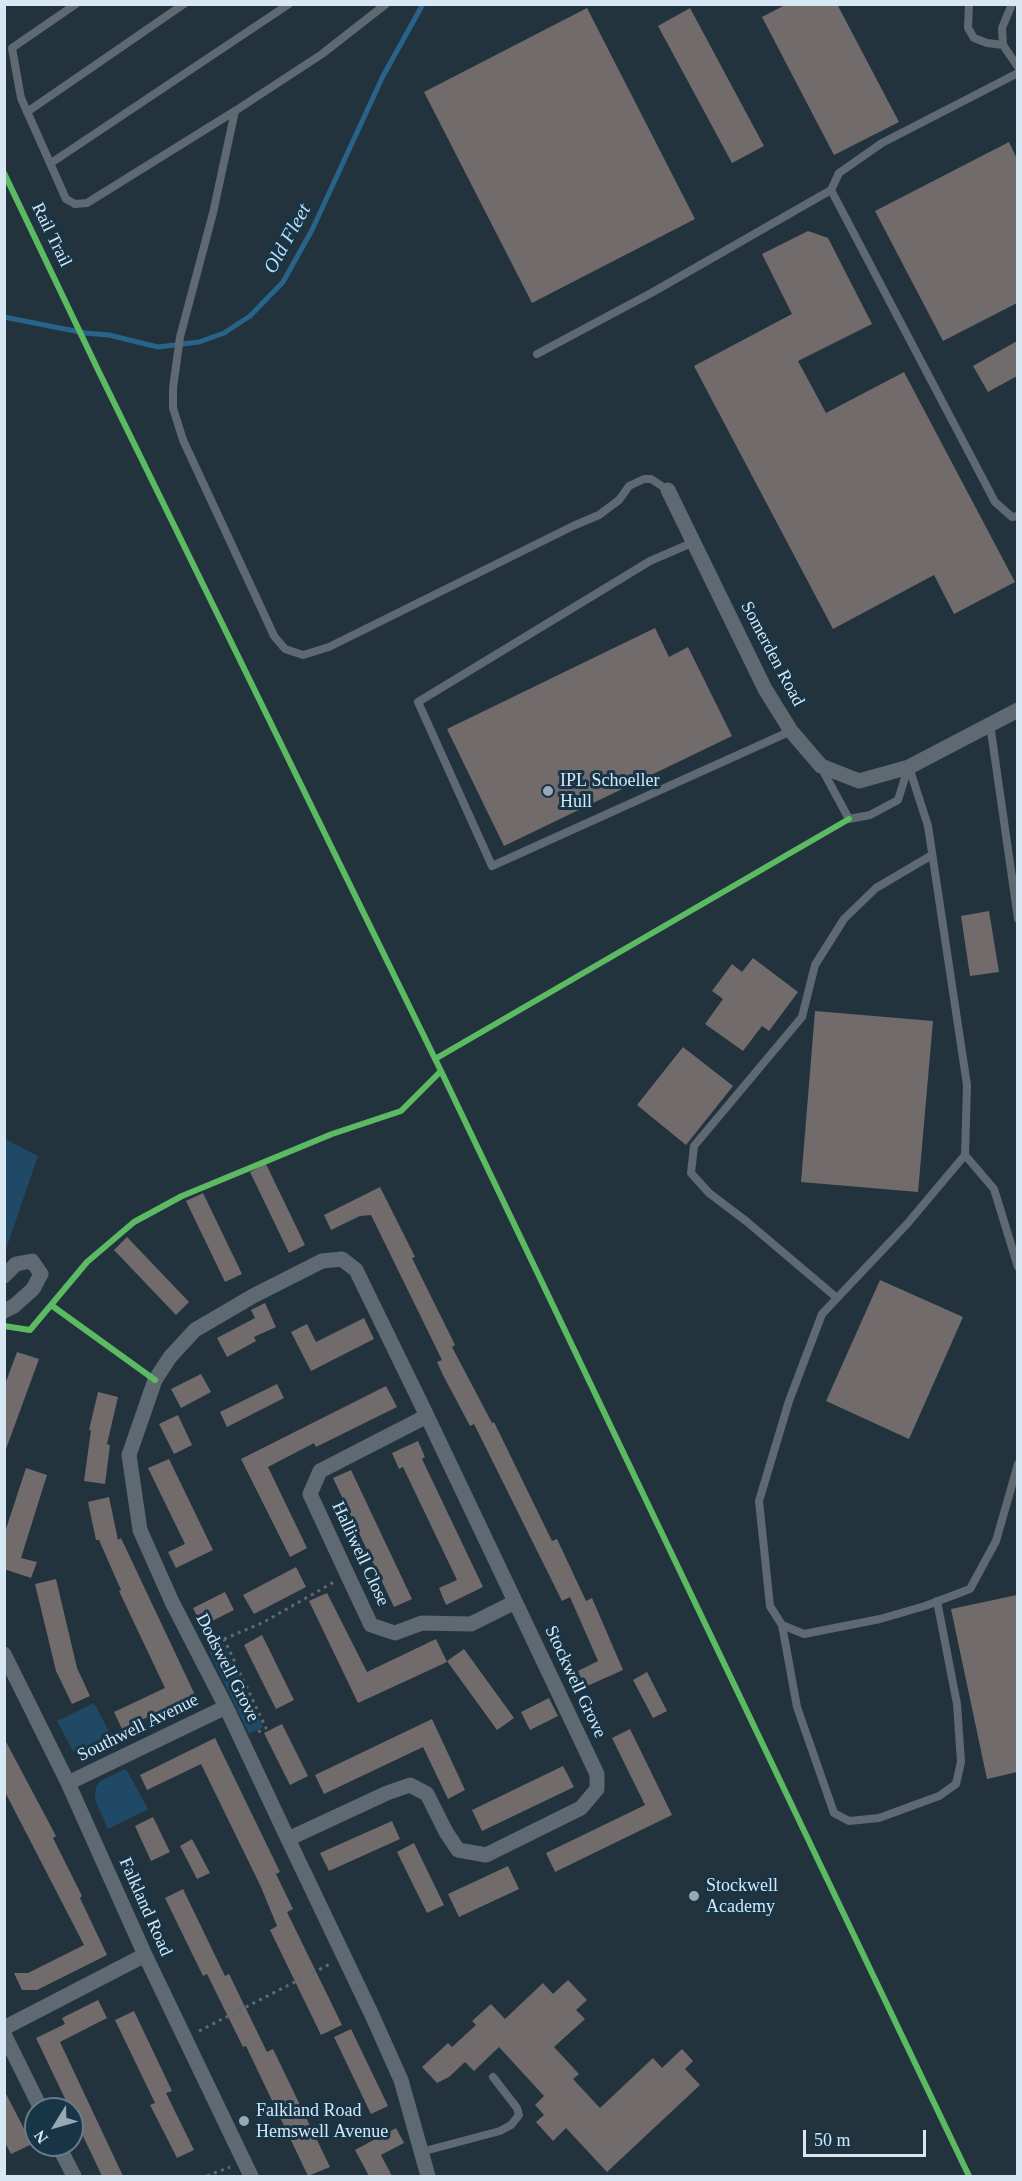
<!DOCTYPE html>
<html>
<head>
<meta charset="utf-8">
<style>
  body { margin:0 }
  #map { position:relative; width:1022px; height:2181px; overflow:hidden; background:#23333d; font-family:"Times New Roman",serif }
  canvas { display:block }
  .frame { position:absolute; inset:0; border:6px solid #d7e7f4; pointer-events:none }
  .north { position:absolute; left:24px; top:2097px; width:60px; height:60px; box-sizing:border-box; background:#183548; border:2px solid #647c8d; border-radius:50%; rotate:233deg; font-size:16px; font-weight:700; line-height:24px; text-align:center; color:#d7e7f4 }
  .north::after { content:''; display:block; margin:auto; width:21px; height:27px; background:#98a8b4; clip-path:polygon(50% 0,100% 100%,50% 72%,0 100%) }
  .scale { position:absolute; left:803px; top:2130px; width:123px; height:27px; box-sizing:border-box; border:3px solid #d7e7f4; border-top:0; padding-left:8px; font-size:18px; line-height:21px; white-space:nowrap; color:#d7e7f4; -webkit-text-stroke:4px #183548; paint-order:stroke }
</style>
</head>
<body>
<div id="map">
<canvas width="1022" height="2181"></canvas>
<div class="frame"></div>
<div class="north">N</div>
<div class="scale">50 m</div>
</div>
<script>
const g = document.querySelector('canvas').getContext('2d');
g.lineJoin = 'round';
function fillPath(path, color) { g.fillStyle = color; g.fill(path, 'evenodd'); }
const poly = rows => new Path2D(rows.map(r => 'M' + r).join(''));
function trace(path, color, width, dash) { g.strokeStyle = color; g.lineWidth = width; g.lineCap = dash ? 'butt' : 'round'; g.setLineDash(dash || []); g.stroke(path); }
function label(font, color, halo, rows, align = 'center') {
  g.font = font + ' "Times New Roman",serif'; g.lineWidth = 6; g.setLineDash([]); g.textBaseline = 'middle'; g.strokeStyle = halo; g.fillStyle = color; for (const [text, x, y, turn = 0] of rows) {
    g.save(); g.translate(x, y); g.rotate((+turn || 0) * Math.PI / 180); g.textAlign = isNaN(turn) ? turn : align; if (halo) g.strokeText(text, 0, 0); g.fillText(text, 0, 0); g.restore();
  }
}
fillPath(poly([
  [5,1139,38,1156,5,1252],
  [223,1644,263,1727,249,1734,209,1651],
  [94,1703,117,1747,93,1757,81,1759,72,1749,57,1721],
  [126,1769,148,1809,108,1829,95,1800,96,1787,100,1781]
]), '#204965');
trace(poly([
  [4,317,85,333,109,335,158,347,199,342,224,333,250,316,283,282,312,230,383,76,423,4]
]), '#286389', 5);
fillPath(poly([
  [787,4,837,4,899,122,834,155,762,17],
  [587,8,695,219,532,303,424,92],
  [690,8,764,146,732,163,658,26],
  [1009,142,1017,159,1017,303,943,341,875,211],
  [808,231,828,238,872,324,798,361,826,413,904,372,1015,582,954,614,934,575,833,629,694,366,792,314,762,254],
  [1017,341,1017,376,988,392,973,366],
  [655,628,669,657,688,647,732,736,504,846,447,729],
  [989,911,999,972,970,976,961,916],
  [753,958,798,992,769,1031,762,1026,743,1051,705,1024,723,999,712,991,732,964,742,972],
  [815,1011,933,1021,918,1192,801,1182],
  [683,1047,733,1086,686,1145,637,1105],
  [266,1164,305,1245,289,1253,250,1172],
  [380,1187,415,1257,412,1258,455,1345,452,1347,492,1423,494,1422,552,1541,557,1539,586,1601,592,1598,623,1670,585,1687,578,1671,598,1661,570,1597,562,1601,474,1424,470,1426,443,1375,437,1362,442,1360,371,1215,360,1216,331,1230,324,1215],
  [203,1193,242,1274,225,1282,186,1201],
  [127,1237,189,1302,176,1315,114,1250],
  [880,1280,963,1317,909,1439,826,1401],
  [265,1303,276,1327,254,1337,256,1341,227,1357,217,1338,255,1318,251,1310],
  [364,1318,374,1339,311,1371,291,1332,307,1324,316,1342],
  [17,1352,39,1359,6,1449,4,1387],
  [201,1374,211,1392,181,1408,171,1389],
  [277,1384,284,1398,227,1427,220,1412],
  [386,1386,397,1407,316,1447,314,1443,268,1467,307,1548,290,1557,241,1459],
  [98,1392,118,1397,107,1444,110,1445,105,1484,84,1481,91,1430,89,1430],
  [178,1415,192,1445,174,1454,159,1424],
  [418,1441,425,1457,422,1459,483,1587,446,1605,439,1588,457,1580,403,1467,399,1469,392,1453],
  [169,1459,213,1550,176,1568,168,1552,185,1544,148,1468],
  [26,1468,47,1475,21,1558,37,1562,31,1578,4,1569,4,1535],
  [351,1470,412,1599,394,1607,333,1478],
  [109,1497,118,1540,121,1538,195,1695,122,1729,114,1712,165,1688,119,1591,121,1590,99,1540,96,1540,88,1502],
  [296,1567,306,1587,254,1614,243,1595],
  [56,1579,77,1668,90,1696,72,1704,56,1671,35,1584],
  [225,1592,234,1610,202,1626,193,1608],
  [327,1593,367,1672,436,1639,447,1662,358,1703,309,1601],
  [1017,1595,1017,1772,987,1779,951,1609],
  [262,1635,294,1700,276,1709,244,1645],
  [464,1649,514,1718,497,1730,447,1661],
  [647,1672,667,1711,653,1718,633,1680],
  [549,1698,558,1716,530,1730,521,1712],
  [432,1719,465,1790,448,1799,423,1747,324,1794,315,1775],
  [282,1724,308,1776,290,1785,264,1733],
  [630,1729,672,1815,555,1872,546,1853,645,1805,612,1738],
  [4,1738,56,1836,53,1838,82,1896,80,1898,107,1955,37,1990,22,1990,14,1973,28,1973,84,1945,4,1790],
  [215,1738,280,1872,276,1874,293,1909,287,1912,342,2025,321,2035,270,1930,277,1926,261,1887,201,1764,147,1790,140,1775],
  [563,1766,574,1787,482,1831,472,1810],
  [153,1817,170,1852,151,1861,135,1826],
  [392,1821,400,1839,329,1871,320,1853],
  [192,1839,210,1873,197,1879,180,1846],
  [414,1843,444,1905,427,1913,397,1852],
  [508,1866,519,1889,459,1917,448,1894],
  [183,1889,225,1976,229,1974,267,2052,273,2049,330,2167,308,2176,246,2046,243,2047,207,1974,203,1976,165,1898],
  [568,1980,587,2000,576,2010,585,2019,554,2047,579,2074,573,2079,600,2108,653,2058,662,2068,682,2049,693,2061,685,2069,700,2085,607,2172,566,2128,553,2141,536,2122,544,2115,535,2105,544,2096,499,2047,474,2071,465,2062,449,2077,437,2083,422,2067,448,2043,452,2047,476,2025,472,2021,491,2004,505,2019,543,1983,553,1994],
  [98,2000,107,2018,60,2042,123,2176,102,2176,72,2113,72,2109,70,2109,36,2038,65,2024,62,2018],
  [134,2011,172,2091,166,2093,194,2150,177,2158,150,2105,155,2103,115,2020],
  [351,2029,388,2106,371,2114,334,2037],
  [4,2090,32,2144,11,2154,4,2141],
  [396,2128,404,2143,381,2155,392,2176,369,2176,355,2150]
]), '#716b6b');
trace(poly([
  [224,1639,264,1622,334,1582],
  [210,1646,224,1639,266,1728,254,1734],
  [199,2031,332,1963],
  [207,2176,230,2167]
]), '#606a72', 3, [3, 4.5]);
trace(poly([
  [76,4,12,48,21,98,66,199,75,204,87,203,235,111,322,54,386,4],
  [969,4,968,28,974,38,987,43,1003,45],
  [1012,4,1002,28,1003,45,1018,67],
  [1018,73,882,143,839,173,831,190,995,502,1012,517,1018,516],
  [235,111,213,213,180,337,173,388,173,408,183,440,263,612,274,636,285,649,303,655,329,647,573,526,599,515,619,500,629,486,644,479,651,479,668,490],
  [27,112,184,4],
  [51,163,289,4],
  [537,354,653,292,831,190],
  [694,542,650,561,418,702,492,866,791,731],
  [990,724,1018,919],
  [909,767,928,826,967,1085,965,1155,907,1224,822,1314,789,1401,759,1501,770,1606,782,1625,804,1634,880,1619,925,1606,970,1589,996,1541,1018,1464],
  [822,769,849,819,870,815,898,800,908,768],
  [965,1155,994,1189,1018,1267],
  [837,1298,746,1221,709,1193,691,1173,694,1146,802,1017,815,965,844,919,876,888,932,855],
  [782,1625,797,1707,834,1813,849,1821,879,1818,939,1796,956,1784,961,1762,957,1704,937,1601],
  [421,2152,500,2131,511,2125,519,2115,517,2108,493,2077]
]), '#5f6971', 8);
trace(poly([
  [668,490,765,689,791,731,821,766,859,781,909,767,1018,710],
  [4,1276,16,1264,32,1261,41,1274,33,1289,14,1306,4,1311],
  [427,1416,320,1471,310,1494,348,1576,371,1625,395,1633,422,1623,471,1624,515,1602],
  [4,1654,68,1783,145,1955,251,2176],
  [68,1783,226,1707],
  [288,1839,387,1793,410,1785,427,1794,446,1832,458,1850,486,1855,581,1808,597,1789,597,1774,427,1416,356,1270,342,1259,322,1261,253,1296,195,1330,170,1357,155,1380,129,1455,140,1530,172,1602,226,1707,288,1839,371,2013,401,2080,428,2176],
  [4,2028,145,1955],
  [4,2034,41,2109],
  [58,2145,74,2176]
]), '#5f6971', 15);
trace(poly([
  [4,173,99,372,441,1071,969,2176],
  [435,1059,849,819],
  [51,1305,87,1262,134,1222,182,1196,332,1134,401,1111,441,1071],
  [4,1326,30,1330,51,1305,155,1380]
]), '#5cba63', 6);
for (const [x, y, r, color] of [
  [548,791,6,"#98a8b4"],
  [694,1896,6,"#98a8b4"],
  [244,2121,6,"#98a8b4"]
]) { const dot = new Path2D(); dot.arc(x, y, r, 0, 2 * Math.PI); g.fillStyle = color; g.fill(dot); trace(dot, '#183548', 2); }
label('18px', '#d7e7f4', '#183548', [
  ["Rail Trail",51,235,64],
  ["Somerden Road",772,654,62],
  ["Halliwell Close",360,1554,65],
  ["Dodswell Grove",227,1668,63],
  ["Stockwell Grove",575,1682,65],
  ["Southwell Avenue",138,1728,-26],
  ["Falkland Road",145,1907,66]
]);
label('18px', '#d7e7f4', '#183548', [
  ["IPL Schoeller",560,781],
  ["Hull",560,802],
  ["Stockwell",706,1886],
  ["Academy",706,1907],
  ["Falkland Road",256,2111],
  ["Hemswell Avenue",256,2132]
], 'left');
label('italic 20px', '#bddef7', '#183548', [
  ["Old Fleet",288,239,-61]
]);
</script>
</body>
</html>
